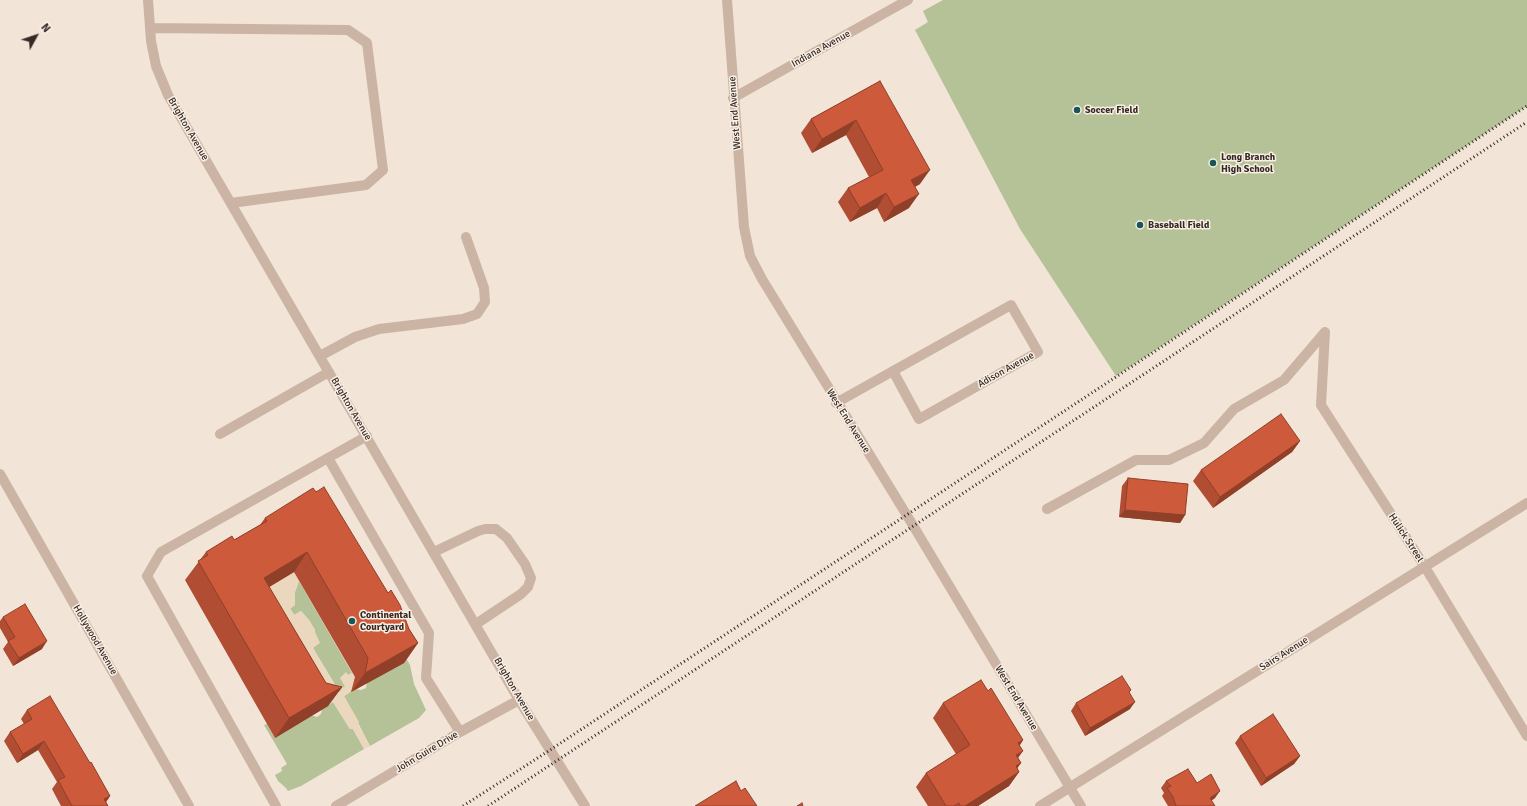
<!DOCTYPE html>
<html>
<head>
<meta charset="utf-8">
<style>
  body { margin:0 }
  #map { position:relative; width:1527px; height:806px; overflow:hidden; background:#f2e5d8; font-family:Signika,sans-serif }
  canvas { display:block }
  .north { position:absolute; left:16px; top:16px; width:40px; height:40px; -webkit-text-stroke:3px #faefe4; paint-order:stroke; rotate:50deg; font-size:11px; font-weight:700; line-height:16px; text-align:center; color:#352a26 }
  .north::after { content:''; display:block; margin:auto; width:14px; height:18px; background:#352a26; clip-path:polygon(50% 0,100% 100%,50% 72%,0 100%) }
</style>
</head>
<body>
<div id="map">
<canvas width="1527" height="806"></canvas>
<div class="north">N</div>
</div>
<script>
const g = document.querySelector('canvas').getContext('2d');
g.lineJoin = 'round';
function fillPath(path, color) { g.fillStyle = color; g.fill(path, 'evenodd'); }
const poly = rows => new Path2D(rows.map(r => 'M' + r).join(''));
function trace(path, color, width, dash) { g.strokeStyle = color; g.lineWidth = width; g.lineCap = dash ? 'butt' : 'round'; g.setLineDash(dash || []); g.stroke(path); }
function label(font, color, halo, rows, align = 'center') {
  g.font = font + ' Signika,sans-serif'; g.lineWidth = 3; g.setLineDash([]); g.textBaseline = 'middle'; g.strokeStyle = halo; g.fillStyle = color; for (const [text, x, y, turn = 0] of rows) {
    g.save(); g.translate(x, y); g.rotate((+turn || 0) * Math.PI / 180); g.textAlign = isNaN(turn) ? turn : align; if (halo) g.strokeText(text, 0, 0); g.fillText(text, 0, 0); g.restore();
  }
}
fillPath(poly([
  [943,0,1527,0,1527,106,1116,376,1020,229,915,30,928,22,923,11],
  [299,581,352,673,348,675,346,673,345,687,340,693,313,648,315,630,310,622,301,611,294,615,290,608,295,605,295,592],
  [399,646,410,665,414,684,426,710,419,718,370,746,344,696,355,689,361,690,366,688,367,682],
  [333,702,350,729,353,729,364,749,301,786,288,791,286,788,278,781,275,775,282,771,281,768,287,764,264,725,267,724,275,738,311,715,317,717,321,714,322,709]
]), '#b5c297');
fillPath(poly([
  [298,565,299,581,295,592,295,605,290,609,294,615,301,611,310,621,320,643,313,648,339,693,343,687,345,687,340,678,346,672,348,675,352,673,356,678,355,689,344,696,359,722,358,725,370,746,364,749,353,729,350,729,333,702,322,709,260,592,285,577]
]), '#ebd6be');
trace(poly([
  [148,0,151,41,156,66,168,95,519,700,585,806],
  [727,0,744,227,750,256,762,279,914,527,1081,806],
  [151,28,348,30,367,43,383,170,366,185,231,203],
  [733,98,908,0],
  [1325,332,1321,405,1425,567,1527,736],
  [320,356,355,337,379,329,463,319,477,314,485,302,484,288,466,237],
  [836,403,893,371,1011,305,1038,352,919,419,893,371],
  [220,434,329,372],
  [328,458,429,633,426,678,460,732],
  [0,474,189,806],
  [1047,509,1136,460,1169,460,1204,443,1234,409,1284,380,1325,332],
  [434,552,478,531,485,529,496,529,507,538,525,564,531,578,528,587,521,594,476,624],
  [276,806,147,576,161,552,367,436],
  [336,806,460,732,519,700],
  [1040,806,1527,503]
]), '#cbb4a3', 10);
trace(poly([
  [463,806,550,750,1527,106],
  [488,806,1527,122]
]), '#352a26', 3, [1, 3]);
fillPath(poly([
  [880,81,920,184,915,187,909,208,884,222,877,208,850,222,838,202,848,188,869,177,846,135,812,153,801,133,811,119],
  [1300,441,1292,452,1213,508,1193,481,1201,470],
  [1128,478,1185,515,1180,523,1119,517,1122,486],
  [265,518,409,629,418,643,404,663,351,692,355,677,294,572,269,587,326,683,342,687,328,706,275,738,185,580,206,552,234,540,260,525],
  [3,617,42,649,13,666,3,649,8,642,0,628,0,621],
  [988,691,1023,740,1020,745,1018,758,1021,763,1017,768,1019,772,1009,786,978,806,928,806,916,787,926,773,956,754,933,718,943,703],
  [1129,693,1130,709,1085,736,1071,711,1076,703],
  [27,710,110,796,106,802,108,806,61,806,52,789,57,782,38,750,17,763,4,741,10,732,24,724,21,719],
  [1240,736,1300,756,1294,764,1261,786,1235,743],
  [1166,781,1197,783,1215,798,1211,801,1215,806,1168,806,1162,796,1164,793,1161,788]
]), '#b04d33');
fillPath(poly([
  [856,120,846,135,812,153,822,139],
  [930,170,920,184,901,194,911,180],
  [886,193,877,208,850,222,860,208],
  [919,194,909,208,884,222,894,207],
  [1300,441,1292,452,1213,508,1220,497],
  [1125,510,1185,515,1180,523,1119,517],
  [307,552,294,572,251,598,264,578],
  [47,641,42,649,13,666,19,658],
  [418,643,404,663,351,692,365,673],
  [342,687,328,706,275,738,289,718],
  [1135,702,1130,709,1085,736,1090,728],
  [1023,740,1014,754,1018,743],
  [44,741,38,750,17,763,23,754],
  [1023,751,1013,765,1016,755],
  [1300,756,1294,764,1261,786,1266,778],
  [1021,763,1011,777,1016,766],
  [1019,772,1009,786,978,806,965,806],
  [1220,791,1215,798,1204,805,1210,798],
  [110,796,104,805,104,799]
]), '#903f29');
const building = poly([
  [880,81,930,170,911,180,919,194,894,207,886,193,860,208,848,188,883,170,856,120,822,139,811,119,880,81],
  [1281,414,1300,441,1220,497,1201,470,1281,414],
  [1128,478,1188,484,1185,515,1125,510,1128,478],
  [324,487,388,593,391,590,400,605,409,629,418,643,365,673,368,658,307,552,264,578,326,683,342,687,289,718,198,561,208,555,206,552,232,536,234,540,267,521,265,518,313,488,316,492,324,487],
  [25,604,47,641,19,658,8,641,15,637,3,617,25,604],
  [1122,676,1131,690,1129,692,1135,702,1090,728,1076,703,1122,676],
  [981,680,988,691,991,688,1023,740,1018,743,1023,751,1016,755,1021,763,1016,766,1019,772,965,806,960,806,959,803,954,806,946,806,926,773,970,745,943,703,981,680],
  [50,696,90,763,91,762,110,796,104,799,108,806,72,806,58,780,65,777,44,741,23,754,10,732,32,719,27,710,50,696],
  [1273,714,1300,756,1266,778,1240,736,1273,714],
  [1188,769,1197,783,1211,774,1220,791,1210,798,1215,806,1176,806,1173,797,1167,788,1171,786,1166,781,1188,769],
  [736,781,741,791,745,788,757,806,695,806,736,781],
  [802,803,803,806,797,806,802,803]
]);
fillPath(building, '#cd5a3b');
trace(building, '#903f29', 1);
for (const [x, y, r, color] of [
  [1077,110,4,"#195659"],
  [1213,163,4,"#195659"],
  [1140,225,4,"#195659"],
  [352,621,4,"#195659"]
]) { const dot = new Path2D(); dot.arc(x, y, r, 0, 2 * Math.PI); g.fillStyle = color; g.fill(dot); trace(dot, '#faefe4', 1.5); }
label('10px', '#352a26', '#faefe4', [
  ["Indiana Avenue",821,49,-29],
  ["West End Avenue",735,113,-94],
  ["Brighton Avenue",188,129,60],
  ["Adison Avenue",1006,370,-29],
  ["Brighton Avenue",351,409,60],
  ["West End Avenue",848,421,58],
  ["Hulick Street",1406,538,57],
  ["Hollywood Avenue",95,640,60],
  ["Sairs Avenue",1284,654,-32],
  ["Brighton Avenue",514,689,60],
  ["West End Avenue",1016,698,59],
  ["John Guire Drive",427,752,-31]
]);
label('bold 10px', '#352a26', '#faefe4', [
  ["Soccer Field",1085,110],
  ["Long Branch",1221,157],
  ["High School",1221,169],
  ["Baseball Field",1148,225],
  ["Continental",360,615],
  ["Courtyard",360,627]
], 'left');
</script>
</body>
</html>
